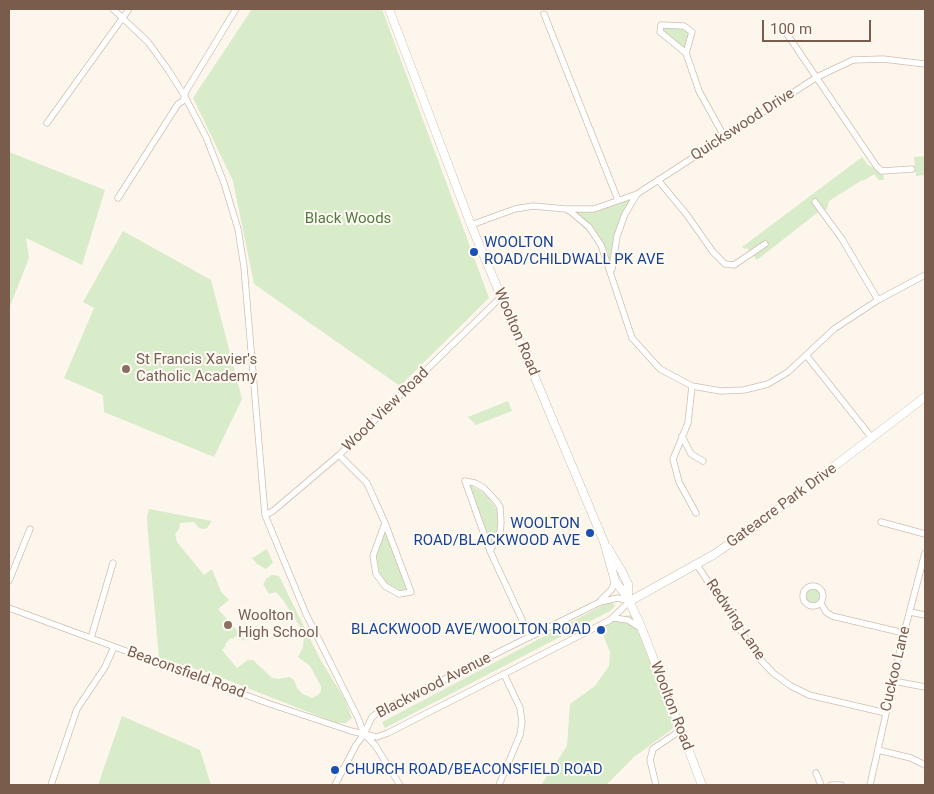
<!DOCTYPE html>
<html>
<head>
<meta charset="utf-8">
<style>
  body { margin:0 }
  #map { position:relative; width:934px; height:794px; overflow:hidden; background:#fdf6ec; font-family:Roboto,sans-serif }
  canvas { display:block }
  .frame { position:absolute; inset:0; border:10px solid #7a5c4d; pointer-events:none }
  .scale { position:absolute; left:762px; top:20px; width:109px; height:22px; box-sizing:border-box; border:2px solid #7a5c4d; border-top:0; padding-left:6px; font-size:15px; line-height:18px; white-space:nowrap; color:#7a5c4d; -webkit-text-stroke:4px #fffaf3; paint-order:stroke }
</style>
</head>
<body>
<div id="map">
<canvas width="934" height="794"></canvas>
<div class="frame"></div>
<div class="scale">100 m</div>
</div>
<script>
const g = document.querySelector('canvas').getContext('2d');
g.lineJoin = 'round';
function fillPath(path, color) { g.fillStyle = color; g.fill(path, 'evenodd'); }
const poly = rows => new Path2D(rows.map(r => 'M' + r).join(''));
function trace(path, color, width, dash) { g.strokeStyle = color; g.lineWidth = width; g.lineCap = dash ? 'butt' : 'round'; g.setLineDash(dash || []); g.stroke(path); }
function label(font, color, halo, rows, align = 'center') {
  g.font = font + ' Roboto,sans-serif'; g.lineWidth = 4; g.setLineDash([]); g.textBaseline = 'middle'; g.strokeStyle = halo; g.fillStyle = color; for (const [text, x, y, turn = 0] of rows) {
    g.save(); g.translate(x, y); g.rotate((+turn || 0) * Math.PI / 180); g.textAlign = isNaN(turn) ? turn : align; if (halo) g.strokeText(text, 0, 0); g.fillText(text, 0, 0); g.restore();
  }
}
fillPath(poly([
  [252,9,382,9,489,298,400,386,254,284,233,181,193,98],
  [661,25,684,26,692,32,686,53,660,32],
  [9,152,105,190,82,265,26,238,29,258,9,309],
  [925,156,925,175,916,176,914,157],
  [862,157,868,165,883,173,884,180,879,180,874,174,863,181,862,180,829,201,827,209,817,213,757,260,747,248,745,249,742,247],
  [636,197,619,232,612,269,592,236,570,214],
  [123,231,211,280,242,399,214,457,104,412,103,395,64,378,94,308,83,302],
  [508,401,512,411,476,425,468,417],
  [468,484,481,491,488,497,497,510,498,516,497,533,490,546],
  [149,509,212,521,207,528,204,529,199,528,194,522,180,523,179,529,175,534,177,542,204,575,212,569,221,592,229,600,218,609,245,639,243,641,241,638,239,640,236,636,233,639,231,638,225,644,226,646,222,650,237,668,248,660,253,660,272,678,278,679,290,677,294,680,297,688,303,694,312,698,318,695,321,691,321,686,310,666,298,657,303,647,304,636,299,625,283,600,276,592,269,594,263,584,267,578,272,575,279,576,320,659,344,698,352,718,346,723,336,723,212,674,159,658,148,534,147,517],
  [385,528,409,590,400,590,387,584,379,572,375,555],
  [267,549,273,563,266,569,257,564,252,558],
  '806 596a7 7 0 1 1 14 0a7 7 0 1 1-14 0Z',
  [607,603,613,603,615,606,610,611,385,728,382,722],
  [631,615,679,724,634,757,606,785,541,785,567,746,570,704,595,686,609,666,610,652,601,630,610,620],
  [122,716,200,750,211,785,98,785]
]), '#d8ecc9');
const minor = poly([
  [113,9,148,42,169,71,184,95,206,137,224,183,238,229,244,267,265,515,306,614,358,718,364,734,375,745,400,785],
  [544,14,618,200],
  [787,34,877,167,882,171,912,169],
  [686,53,692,32,684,26,661,25,660,32,686,53,699,91,725,138],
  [47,123,129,9],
  [658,180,687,215,713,252,725,264,734,265,765,244],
  [118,198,178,104,183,101,186,91,236,9],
  [815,202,842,239,878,300],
  [566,209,594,209,637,194,817,77,853,60,883,59,925,64],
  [471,225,515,209,533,206,566,209,571,212,589,227,601,245,632,338,660,369,692,386,721,391,744,390,768,384,788,372,834,329,878,300,925,275],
  [612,269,617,236,625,214,637,194],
  [806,355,872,438],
  [692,386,688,423,673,459,679,482,696,513],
  [682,436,691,454,703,461],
  [339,455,367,483,385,523,411,592,399,594,385,586,376,574,373,556,385,523],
  [465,481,490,551,530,637],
  [465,481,475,483,484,488,496,501,500,507,501,523,500,532,490,551],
  [265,515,273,511,339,455,501,297],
  [881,522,925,534],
  [697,565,759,658,773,673,791,686,809,695,886,713],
  [9,581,30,529],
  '803 596a10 10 0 1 1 20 0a10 10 0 1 1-20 0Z',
  [601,600,612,589,615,581],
  [820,603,822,605,826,612,832,616,904,633],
  [9,608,270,704,351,731,364,734,372,736,377,737,388,733,610,620,630,601,618,598,600,602,380,711,372,717,364,734,356,745,335,785],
  [910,612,925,615],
  [613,618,628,620,642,629],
  [91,638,113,563],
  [893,681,925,687],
  [878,750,911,758,925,765],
  [816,773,821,785],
  [51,785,77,709,105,667,114,647],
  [499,785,520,735,522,722,520,708,504,674],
  [656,785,650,760,653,749,681,730],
  [831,785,841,785],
  [870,785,904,633,925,553]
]);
const tertiary = poly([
  [389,9,471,225,604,542,615,581,628,598,642,629,702,785],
  [608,548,621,570,628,584,628,598],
  [630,601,713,555,756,526,925,397]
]);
trace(minor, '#d1beb0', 7);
trace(tertiary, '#d1beb0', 9);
trace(minor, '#fff', 5.5);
trace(tertiary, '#fff', 8);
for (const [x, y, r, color] of [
  [474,252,5,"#1a4fb4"],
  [126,369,5,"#8d6e63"],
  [590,533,5,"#1a4fb4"],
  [228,625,5,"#8d6e63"],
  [601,630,5,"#1a4fb4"],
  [335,770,5,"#1a4fb4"]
]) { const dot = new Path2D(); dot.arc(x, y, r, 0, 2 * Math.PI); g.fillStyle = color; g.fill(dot); trace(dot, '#fffaf3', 2); }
label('15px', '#7a5c4d', '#fffaf3', [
  ["Quickswood Drive",743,125,-33],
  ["Woolton Road",516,332,67],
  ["Wood View Road",386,410,-44],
  ["Gateacre Park Drive",782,506,-36],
  ["Redwing Lane",735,620,56],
  ["Cuckoo Lane",896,669,-77],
  ["Beaconsfield Road",186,673,20],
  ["Blackwood Avenue",434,686,-27],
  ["Woolton Road",671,706,69]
]);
label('15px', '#537a41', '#fffaf3', [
  ["Black Woods",348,219]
]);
label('15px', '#164399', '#fffaf3', [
  ["WOOLTON",484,243],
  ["ROAD/CHILDWALL PK AVE",484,260],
  ["WOOLTON",580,524,"right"],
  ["ROAD/BLACKWOOD AVE",580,541,"right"],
  ["BLACKWOOD AVE/WOOLTON ROAD",591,630,"right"],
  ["CHURCH ROAD/BEACONSFIELD ROAD",345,770]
], 'left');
label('15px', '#785e54', '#fffaf3', [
  ["St Francis Xavier's",136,360],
  ["Catholic Academy",136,377],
  ["Woolton",238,616],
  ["High School",238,633]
], 'left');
</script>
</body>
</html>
